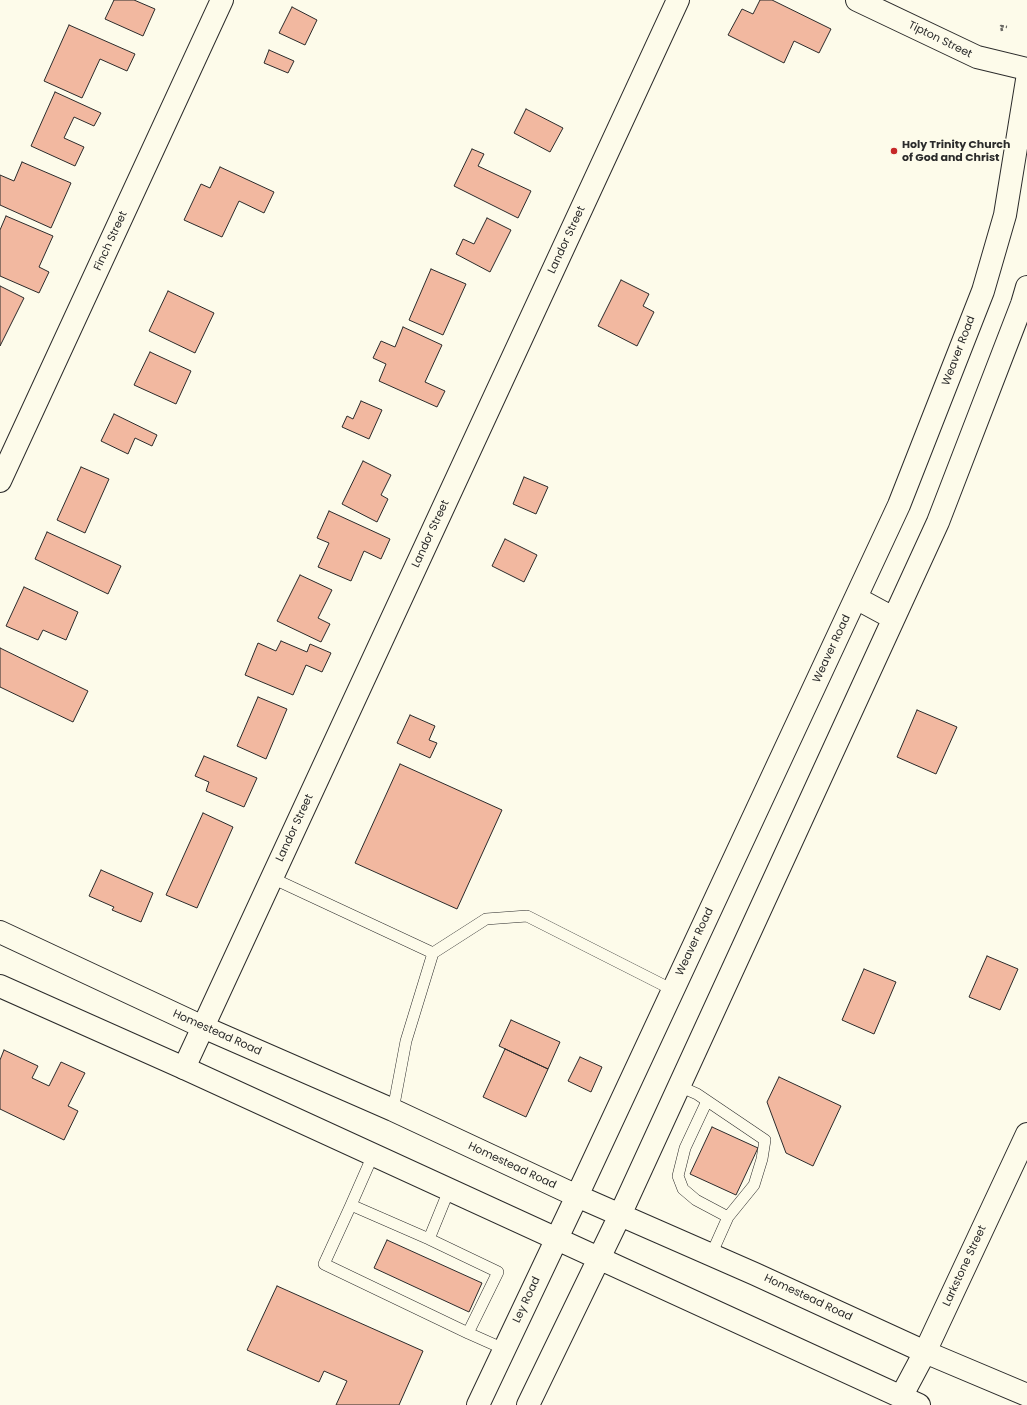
<!DOCTYPE html>
<html>
<head>
<meta charset="utf-8">
<style>
  body { margin:0 }
  canvas { display:block; background:#fdfbea }
</style>
</head>
<body>
<canvas width="1027" height="1405"></canvas>
<script>
const g = document.querySelector('canvas').getContext('2d');
g.lineJoin = 'round';
function fillPath(path, color) { g.fillStyle = color; g.fill(path, 'evenodd'); }
const poly = rows => new Path2D(rows.map(r => 'M' + r).join(''));
function trace(path, color, width, dash) { g.strokeStyle = color; g.lineWidth = width; g.lineCap = dash ? 'butt' : 'round'; g.setLineDash(dash || []); g.stroke(path); }
function label(font, color, halo, rows, align = 'center') {
  g.font = font + ' Poppins,sans-serif'; g.lineWidth = 3; g.setLineDash([]); g.textBaseline = 'middle'; g.strokeStyle = halo; g.fillStyle = color; for (const [text, x, y, turn = 0] of rows) {
    g.save(); g.translate(x, y); g.rotate((+turn || 0) * Math.PI / 180); g.textAlign = isNaN(turn) ? turn : align; if (halo) g.strokeText(text, 0, 0); g.fillText(text, 0, 0); g.restore();
  }
}
const building = poly([
  [114,0,134,0,155,9,143,36,105,19,114,0],
  [760,0,772,0,831,29,819,53,794,41,784,63,728,35,742,9,753,14,760,0],
  [292,7,317,20,305,45,279,33,292,7],
  [69,25,135,54,127,71,100,59,82,98,44,81,69,25],
  [269,50,294,61,288,73,264,63,269,50],
  [55,92,101,113,94,126,74,117,64,138,84,147,75,166,31,146,55,92],
  [526,109,563,128,550,152,514,133,526,109],
  [472,149,484,154,478,166,531,191,518,218,454,186,472,149],
  [22,162,71,183,51,228,0,205,0,175,14,181,22,162],
  [220,167,274,192,264,213,239,201,222,237,184,220,201,184,210,188,220,167],
  [6,216,53,236,39,267,49,272,39,293,0,276,0,230,6,216],
  [487,218,511,230,490,272,456,254,463,239,474,244,487,218],
  [431,269,466,284,443,335,409,320,431,269],
  [621,280,649,294,643,306,654,312,637,346,598,326,621,280],
  [0,286,24,298,0,346,0,286],
  [168,291,214,313,195,353,149,331,168,291],
  [403,327,442,345,425,382,445,391,437,407,379,381,386,364,373,358,381,341,395,347,403,327],
  [150,352,191,371,176,404,134,385,150,352],
  [361,401,382,410,369,439,342,427,347,416,353,419,361,401],
  [114,414,157,435,152,446,135,438,128,454,101,441,114,414],
  [363,461,391,475,381,495,388,499,377,522,342,504,363,461],
  [81,467,109,479,85,533,57,520,81,467],
  [524,477,548,487,536,514,513,504,524,477],
  [329,511,390,539,381,559,364,551,351,581,318,567,329,543,317,538,329,511],
  [47,532,121,566,108,594,35,559,47,532],
  [505,539,537,555,524,582,492,566,505,539],
  [300,575,332,590,318,618,330,624,321,642,277,621,300,575],
  [24,587,78,612,66,640,43,630,38,640,6,626,24,587],
  [281,641,307,652,310,644,331,653,322,672,306,665,293,695,245,675,258,643,276,651,281,641],
  [0,648,88,691,73,722,0,687,0,648],
  [258,697,287,709,266,759,237,746,258,697],
  [917,710,957,727,936,774,897,757,917,710],
  [410,715,435,726,429,740,437,743,430,758,397,743,410,715],
  [204,756,257,778,244,807,206,791,209,782,195,776,204,756],
  [400,764,502,810,457,909,355,863,400,764],
  [203,813,233,827,197,908,166,895,203,813],
  [101,870,153,893,141,922,112,910,114,907,89,896,101,870],
  [987,956,1018,969,1000,1010,969,997,987,956],
  [864,969,896,982,874,1034,842,1020,864,969],
  [511,1020,560,1042,548,1069,499,1046,511,1020],
  [505,1049,548,1069,526,1117,483,1097,505,1049],
  [4,1050,38,1066,32,1078,49,1086,61,1062,85,1073,68,1106,78,1111,64,1140,0,1109,0,1060,4,1050],
  [580,1057,602,1067,591,1092,568,1081,580,1057],
  [779,1077,841,1106,813,1166,786,1153,767,1102,779,1077],
  [712,1127,758,1148,736,1195,690,1174,712,1127],
  [387,1240,482,1283,469,1312,374,1268,387,1240],
  [277,1286,423,1351,399,1405,336,1405,347,1381,324,1371,319,1382,247,1350,277,1286]
]);
fillPath(building, '#f2b8a0');
trace(building, '#2b2b2b', 1);
const lane = poly([
  [272,878,433,953,486,919,527,916,673,990],
  [679,1086,697,1094,765,1140,762,1159,754,1185,728,1217,711,1255],
  [707,1101,685,1148,678,1176,683,1189,696,1200,728,1217],
  [393,1110,406,1041,433,953],
  [373,1155,351,1205,429,1239,498,1272,468,1333,504,1349],
  [351,1205,324,1264,468,1333],
  [429,1239,449,1190]
]);
const street = poly([
  [857,0,977,57,1027,69],
  [0,481,222,0],
  [184,1068,678,0],
  [901,1397,925,1352,1027,1134]
]);
const secondary = poly([
  [856,598,893,618],
  [0,932,203,1027,393,1110,577,1196,755,1274,925,1352,1027,1395],
  [0,986,184,1068,919,1405],
  [478,1405,577,1196,899,505,983,291,1005,215,1027,80],
  [528,1405,620,1215,938,522,1022,304,1027,287]
]);
trace(lane, '#2b2b2b', 12);
trace(street, '#2b2b2b', 24);
trace(secondary, '#2b2b2b', 24);
trace(poly([
  [1002,31,1001,26,1007,27]
]), '#6a6964', 2.5, [3, 2]);
trace(lane, '#fdfbea', 11);
trace(street, '#fdfbea', 22);
trace(secondary, '#fdfbea', 22);
for (const [x, y, r, color] of [
  [894,151,4,"#c62828"]
]) { const dot = new Path2D(); dot.arc(x, y, r, 0, 2 * Math.PI); g.fillStyle = color; g.fill(dot); trace(dot, '#fdfbea', 1.5); }
label('11px', '#2b2b2b', '#fdfbea', [
  ["Tipton Street",940,40,26],
  ["Landor Street",567,240,-65],
  ["Finch Street",111,241,-65],
  ["Weaver Road",959,351,-69],
  ["Landor Street",431,534,-65],
  ["Weaver Road",832,649,-65],
  ["Landor Street",295,828,-65],
  ["Weaver Road",695,942,-65],
  ["Homestead Road",217,1033,24],
  ["Homestead Road",512,1166,25],
  ["Larkstone Street",965,1266,-65],
  ["Homestead Road",808,1298,25],
  ["Ley Road",527,1300,-65]
]);
label('bold 11px', '#2b2b2b', '#fdfbea', [
  ["Holy Trinity Church",902,145],
  ["of God and Christ",902,158]
], 'left');
</script>
</body>
</html>
